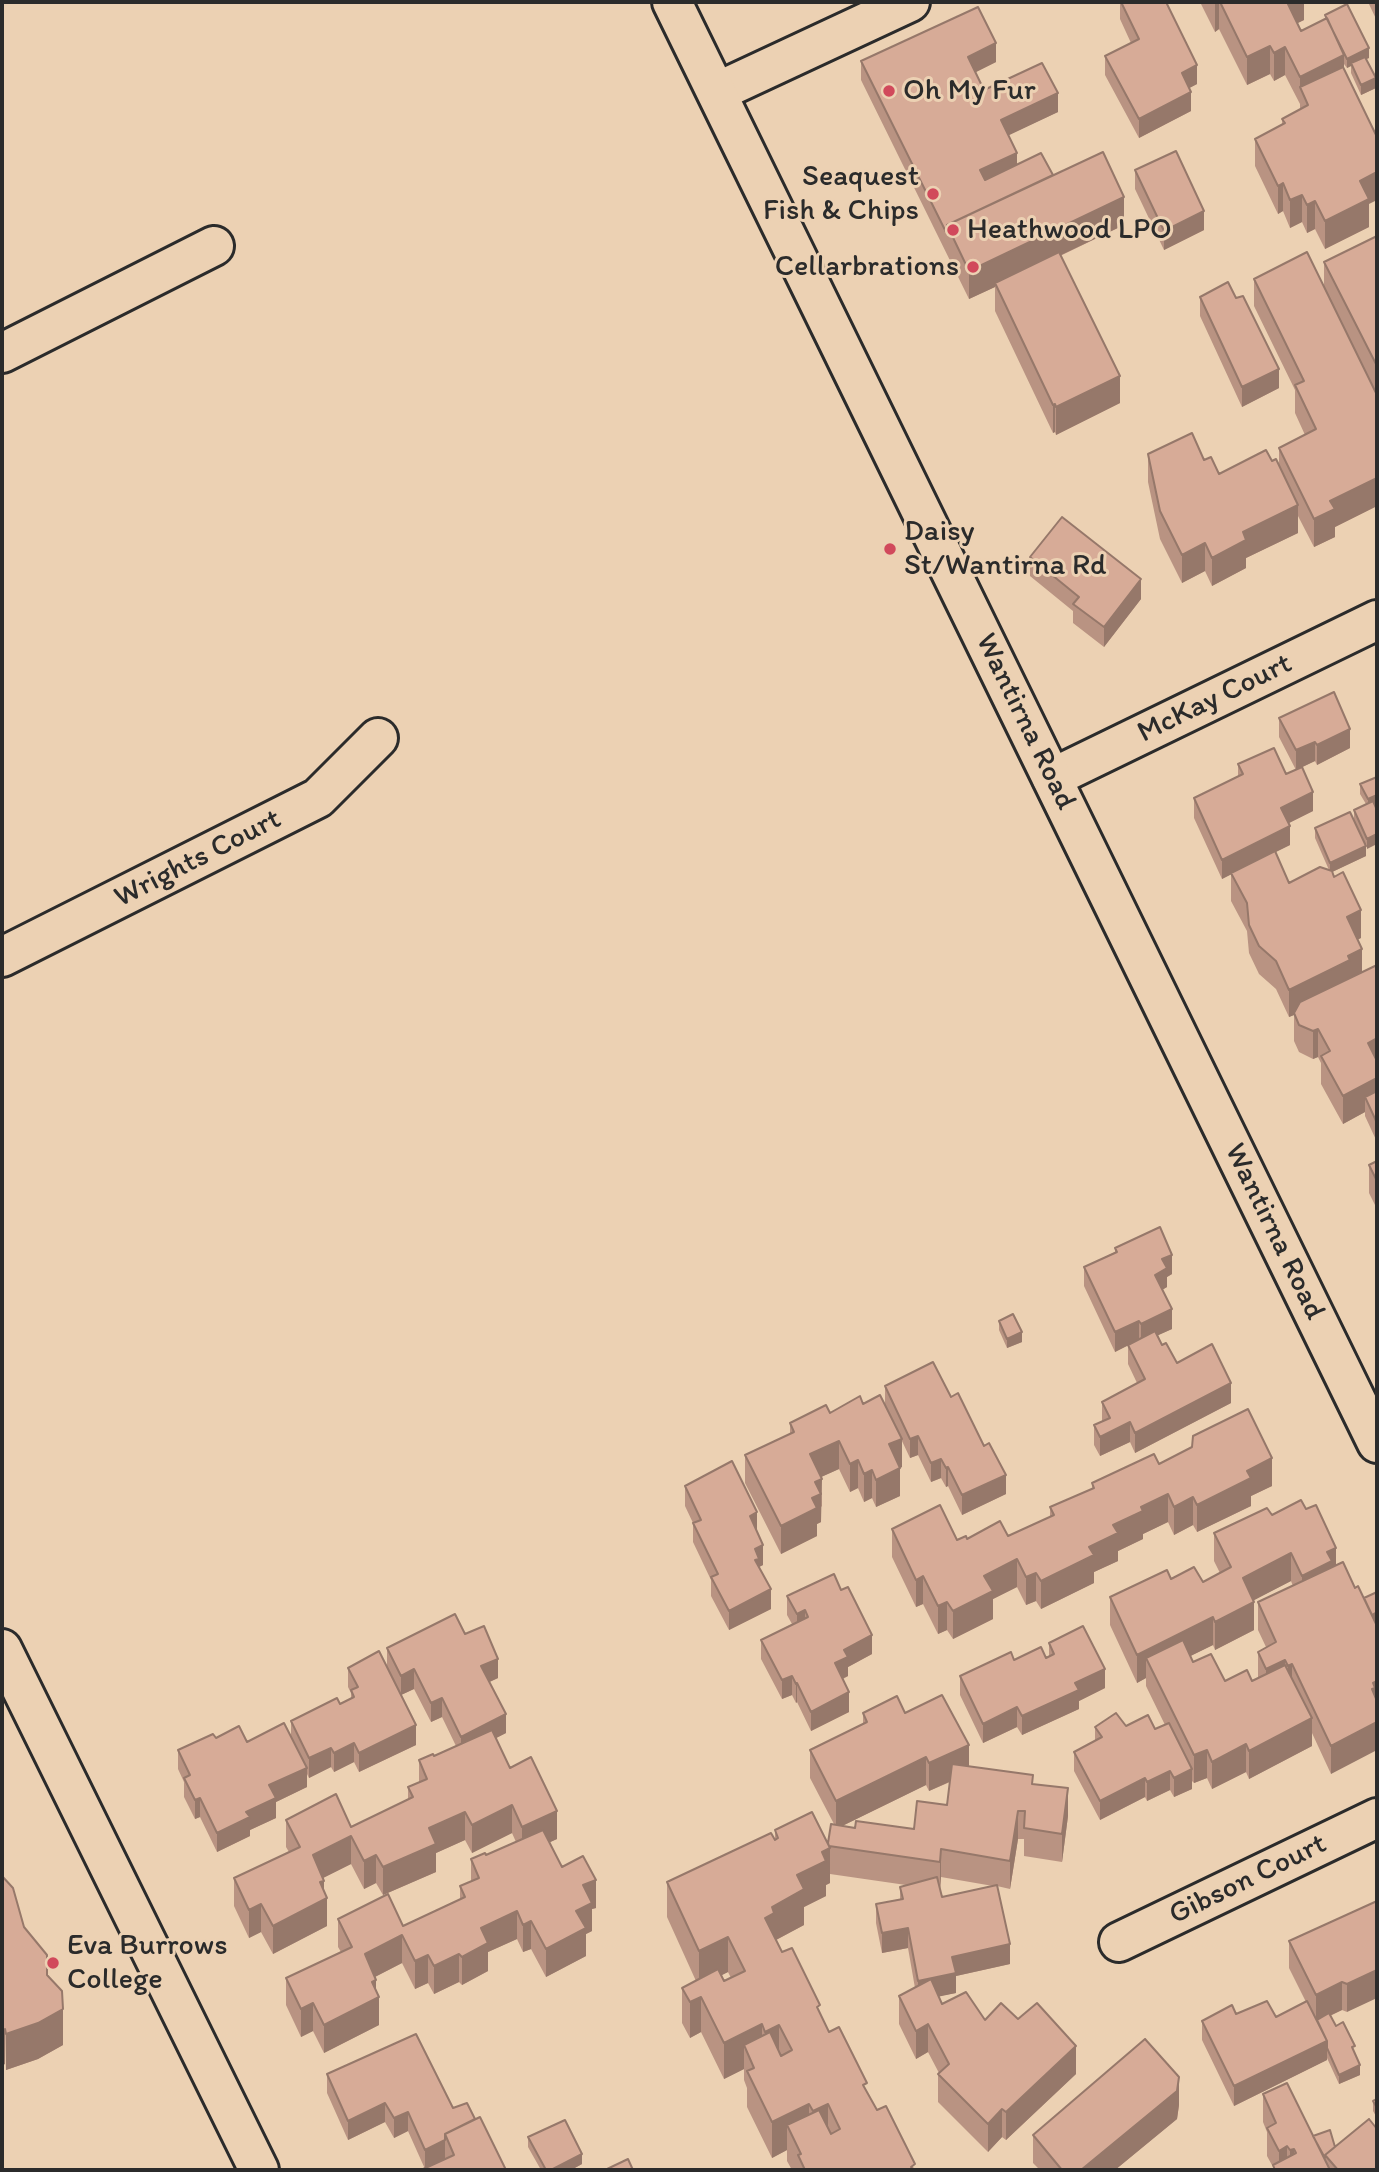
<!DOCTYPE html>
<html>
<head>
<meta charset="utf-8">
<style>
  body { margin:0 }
  #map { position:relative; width:1379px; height:2172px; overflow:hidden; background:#ecd1b3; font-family:Itim,sans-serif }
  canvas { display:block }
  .frame { position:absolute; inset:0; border:4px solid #2b2b2b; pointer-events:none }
</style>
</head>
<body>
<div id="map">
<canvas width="1379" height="2172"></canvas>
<div class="frame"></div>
</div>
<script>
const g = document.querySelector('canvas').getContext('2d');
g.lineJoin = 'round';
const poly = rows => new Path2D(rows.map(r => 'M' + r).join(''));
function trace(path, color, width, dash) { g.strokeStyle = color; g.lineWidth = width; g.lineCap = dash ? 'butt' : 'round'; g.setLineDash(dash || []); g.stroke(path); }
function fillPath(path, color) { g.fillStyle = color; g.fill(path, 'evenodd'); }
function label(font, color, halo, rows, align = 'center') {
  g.font = font + ' Itim,sans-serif'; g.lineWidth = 6; g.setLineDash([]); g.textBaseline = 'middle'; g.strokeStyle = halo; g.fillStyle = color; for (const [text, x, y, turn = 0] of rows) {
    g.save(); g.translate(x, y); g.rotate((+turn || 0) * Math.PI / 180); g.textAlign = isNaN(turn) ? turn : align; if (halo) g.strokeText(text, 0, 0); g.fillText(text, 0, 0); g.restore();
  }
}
const minor = poly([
  [717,92,910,2],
  [2,353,214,246],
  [1052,778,1377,620],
  [2,957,318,798,378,738],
  [2,1649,259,2170],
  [1119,1942,1377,1818]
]);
const primary = poly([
  [672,2,1377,1443]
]);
trace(minor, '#2b2b2b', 44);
trace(primary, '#2b2b2b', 44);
trace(minor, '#ecd1b3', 38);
trace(primary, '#ecd1b3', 38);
fillPath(poly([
  [1120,2,1166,2,1197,84,1189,88,1191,111,1139,138,1105,75,1105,56,1131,43,1120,19],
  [1200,2,1304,2,1304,20,1297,23,1301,31,1325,19,1325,15,1369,58,1366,59,1376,88,1361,95,1351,73,1351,66,1347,68,1344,64,1344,71,1369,204,1369,227,1325,249,1315,229,1307,233,1302,222,1290,228,1283,211,1278,214,1255,166,1255,139,1282,124,1282,119,1300,109,1300,104,1285,75,1274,81,1270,74,1247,85,1219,29,1215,32],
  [1368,2,1377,2,1377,21],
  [861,61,996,62,976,72,984,90,1058,112,1008,135,1017,165,1053,175,1124,225,1060,256,1120,403,1056,435,1055,432,1053,433,995,311,995,287,969,299,861,80],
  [1135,170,1204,230,1164,250,1135,189],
  [1377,236,1377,506,1335,527,1335,537,1314,547,1298,516,1298,533,1246,558,1246,568,1212,586,1205,571,1182,583,1160,539,1148,482,1148,454,1204,460,1219,474,1272,461,1279,464,1279,448,1305,435,1295,413,1295,390,1254,306,1254,279,1324,286,1324,262],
  [1200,297,1279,388,1242,407,1200,316],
  [1030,557,1141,599,1104,647,1073,623,1073,611,1030,576],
  [1279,718,1350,748,1317,765,1315,761,1296,770,1279,737],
  [1238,764,1286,774,1313,811,1289,823,1290,845,1275,852,1289,883,1329,870,1315,838,1315,828,1354,820,1354,810,1366,804,1360,794,1360,784,1377,777,1377,805,1375,806,1366,848,1366,856,1332,872,1361,938,1357,939,1362,972,1377,965,1377,1142,1365,1116,1365,1112,1343,1124,1321,1084,1321,1063,1318,1057,1313,1059,1299,1052,1294,1041,1294,1015,1289,1017,1276,989,1259,974,1249,953,1247,931,1231,901,1231,874,1222,879,1194,818,1194,798,1238,777],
  [1377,1161,1377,1209,1369,1193,1369,1165],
  [1115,1248,1172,1274,1167,1277,1167,1287,1162,1290,1172,1329,1158,1335,1162,1345,1177,1363,1231,1403,1135,1453,1130,1442,1100,1456,1094,1445,1094,1425,1102,1421,1102,1402,1137,1383,1128,1364,1128,1345,1115,1352,1084,1286,1084,1267,1115,1252],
  [999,1321,1022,1342,1007,1348,999,1330],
  [885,1386,951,1397,1006,1494,962,1515,948,1486,946,1487,941,1478,931,1482,918,1455,910,1458,902,1441,902,1467,900,1468,900,1496,876,1507,872,1498,864,1502,858,1488,850,1492,839,1469,821,1477,822,1506,821,1507,821,1522,817,1524,817,1536,781,1554,745,1483,745,1455,790,1434,790,1423,863,1404,885,1404],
  [1159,1464,1272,1486,1251,1496,1251,1506,1197,1532,1193,1525,1174,1535,1168,1522,1143,1534,1143,1539,1118,1551,1118,1561,1094,1572,1094,1583,1041,1609,1036,1601,1026,1605,1017,1587,993,1599,993,1619,953,1639,947,1630,938,1634,923,1604,916,1607,892,1557,892,1529,957,1540,1008,1536,1050,1517,1050,1507,1092,1489,1092,1483],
  [685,1486,757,1532,763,1565,759,1567,771,1609,729,1630,711,1596,711,1580,693,1542,693,1523,685,1506],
  [1272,1515,1336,1565,1364,1598,1377,1592,1377,1622,1376,1623,1331,1774,1312,1733,1312,1746,1249,1779,1246,1772,1212,1789,1207,1778,1194,1783,1192,1781,1192,1789,1174,1797,1170,1790,1147,1801,1145,1797,1100,1820,1074,1771,1074,1752,1095,1741,1095,1727,1126,1726,1155,1729,1165,1725,1146,1686,1146,1678,1137,1683,1110,1625,1110,1597,1171,1579,1203,1582,1220,1573,1214,1561,1214,1533],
  [1291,1581,1293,1586,1258,1602,1258,1630,1266,1647,1258,1652,1258,1679,1252,1681,1225,1681,1193,1662,1190,1656,1213,1645,1215,1650,1254,1630,1253,1600],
  [841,1590,872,1654,848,1667,848,1676,843,1679,849,1712,811,1731,797,1702,796,1703,792,1695,782,1699,761,1659,761,1640,792,1624,787,1615,787,1596],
  [465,1634,498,1678,489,1682,506,1733,496,1738,510,1768,557,1839,550,1842,562,1867,596,1908,592,1909,592,1931,586,1934,586,1956,546,1977,531,1949,523,1952,517,1939,488,1952,488,1971,462,1985,459,1982,434,1994,428,1983,415,1989,402,1963,375,1977,379,2025,324,2053,313,2031,301,2037,286,2005,286,1978,341,1952,338,1947,338,1919,403,1926,460,1899,460,1886,471,1881,471,1859,486,1855,516,1842,512,1833,472,1853,465,1840,436,1853,436,1872,383,1895,376,1883,364,1889,351,1864,323,1878,327,1926,273,1954,261,1932,249,1938,234,1906,234,1878,289,1852,286,1847,286,1820,351,1827,408,1799,408,1787,419,1782,419,1760,434,1756,456,1746,442,1717,431,1722,414,1689,401,1695,416,1745,359,1772,354,1762,334,1772,331,1767,309,1778,307,1774,307,1787,276,1802,276,1818,250,1830,250,1836,217,1852,200,1817,195,1819,184,1797,184,1782,178,1769,178,1750,216,1738,247,1742,291,1737,291,1721,340,1704,351,1699,351,1693,348,1687,348,1668,387,1667,387,1648],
  [1049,1643,1105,1688,1079,1701,1079,1709,1022,1735,1017,1727,983,1743,960,1695,960,1676,1014,1660,1046,1658,1049,1656],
  [863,1713,905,1713,969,1766,1033,1784,1068,1816,1062,1862,1024,1856,1024,1839,1018,1839,1010,1889,997,1886,1010,1964,956,1976,956,1993,939,1996,942,2004,985,2020,1018,2019,1076,2074,1006,2140,1002,2137,988,2152,938,2102,938,2074,939,2073,928,2052,916,2059,899,2024,899,1996,915,1988,908,1948,882,1953,876,1923,876,1904,900,1899,900,1887,906,1885,830,1874,830,1883,826,1885,826,1896,804,1907,804,1925,776,1940,782,1952,820,2015,829,2032,867,2093,877,2110,915,2170,792,2170,787,2161,787,2150,772,2158,747,2107,747,2088,744,2080,744,2069,724,2079,701,2032,690,2038,682,2023,682,1988,696,1981,667,1917,667,1882,775,1839,775,1830,828,1843,834,1824,810,1778,810,1750,863,1724],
  [950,1782,947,1805,914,1829,855,1828,842,1826,926,1785,929,1791],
  [941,1877,993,1886,942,1897,940,1889],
  [728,1972,731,1978,724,1981,721,1975],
  [2,1876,24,1927,47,1975,63,2045,38,2059,6,2070],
  [1377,1901,1347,2012,1342,2010,1330,2016,1336,2026,1355,2054,1360,2075,1339,2084,1327,2058,1327,2060,1234,2106,1202,2040,1202,2021,1236,2014,1276,2017,1306,2002,1289,1968,1289,1941],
  [327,2074,453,2108,475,2119,506,2170,425,2169,408,2131,394,2138,385,2122,348,2140,327,2093],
  [1263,2094,1313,2136,1335,2147,1377,2170,1273,2170,1273,2167,1267,2156,1267,2132,1263,2122],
  [1377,2099,1377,2118,1373,2111,1373,2101],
  [1179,2105,1177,2119,1115,2170,1040,2170,1033,2163,1033,2135],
  [528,2137,582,2164,571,2170,541,2170,528,2147]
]), '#b99382');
fillPath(poly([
  [1219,2,1219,29,1215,32,1215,4],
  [1286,2,1304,2,1304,20,1286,29],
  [996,43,996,62,968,76,968,57],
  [1270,46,1270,74,1247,85,1247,57],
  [1285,47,1285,75,1274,81,1274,53],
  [1369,48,1369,58,1352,65,1351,63,1351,66,1347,68,1347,59],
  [1344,55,1344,83,1300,87,1300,105,1300,77],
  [1197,65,1197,84,1182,92,1182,73],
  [1376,78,1376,88,1361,95,1361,85],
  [1191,92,1191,111,1139,138,1139,119],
  [1058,93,1058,112,1001,139,1001,120],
  [1017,153,1017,172,980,189,980,170],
  [1377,172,1377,200,1369,204,1369,227,1325,249,1325,221,1360,181],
  [1283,183,1283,211,1278,214,1278,186],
  [1302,195,1302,222,1290,228,1290,200],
  [1124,197,1124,225,996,286,995,283,995,287,969,299,969,271],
  [1315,201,1315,229,1307,233,1307,205],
  [1204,211,1204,230,1164,250,1164,231],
  [1279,369,1279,388,1242,407,1242,387],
  [1120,376,1120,403,1056,435,1056,407],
  [1055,404,1055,432,1053,433,1053,405],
  [1377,478,1377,506,1335,527,1335,537,1314,547,1314,519,1330,501],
  [1298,505,1298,533,1246,558,1246,568,1212,586,1212,558,1243,532],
  [1205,543,1205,571,1182,583,1182,555],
  [1141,579,1141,599,1104,647,1104,627],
  [1350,729,1350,748,1317,765,1317,745],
  [1315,742,1315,761,1296,770,1296,750],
  [1313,792,1313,811,1281,827,1281,808],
  [1377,795,1377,805,1368,809,1368,799],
  [1290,826,1290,845,1222,879,1222,860],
  [1377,834,1377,844,1367,849,1367,839],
  [1366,846,1366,856,1330,873,1330,863],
  [1361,910,1361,938,1347,945,1347,917],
  [1362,949,1362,977,1294,1013,1294,1015,1289,1017,1289,990],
  [1318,1029,1318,1057,1313,1059,1313,1031],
  [1377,1038,1377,1066,1368,1043],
  [1377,1078,1377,1106,1365,1097,1365,1112,1343,1124,1343,1096],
  [1172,1255,1172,1274,1167,1277,1167,1287,1155,1294,1155,1275,1162,1259],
  [1172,1309,1172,1329,1141,1343,1141,1324],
  [1139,1321,1139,1340,1115,1352,1115,1332],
  [1022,1332,1022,1342,1007,1348,1007,1339],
  [1231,1383,1231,1403,1135,1453,1135,1433],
  [1130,1422,1130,1442,1100,1456,1100,1437],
  [918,1436,918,1455,910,1458,910,1439],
  [902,1439,902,1467,889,1472,889,1444],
  [839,1441,839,1469,810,1482,810,1454],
  [1272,1458,1272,1486,1251,1496,1251,1506,1197,1532,1197,1505,1247,1471],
  [941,1459,941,1478,931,1482,931,1463],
  [858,1460,858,1488,850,1492,850,1464],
  [948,1467,948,1486,946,1487,946,1468],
  [900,1468,900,1496,876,1507,876,1480],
  [872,1470,872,1498,864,1502,864,1474],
  [1006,1475,1006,1494,962,1515,962,1495],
  [822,1479,821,1522,817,1524,817,1536,781,1554,781,1526,812,1498,815,1482],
  [1168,1494,1168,1522,1143,1534,1143,1539,1118,1551,1118,1561,1094,1572,1094,1583,1041,1609,1041,1581,1089,1547,1113,1525,1141,1507],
  [1193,1497,1193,1525,1174,1535,1174,1507],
  [757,1512,757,1532,750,1516],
  [763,1545,763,1565,759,1567,755,1580,755,1549],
  [1336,1548,1336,1576,1302,1604,1302,1576,1327,1552],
  [1291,1553,1291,1581,1243,1606,1243,1578],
  [1017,1559,1017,1587,993,1599,993,1619,953,1639,953,1611,984,1576],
  [1036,1573,1036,1601,1026,1605,1026,1577],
  [923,1576,923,1604,916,1607,916,1580],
  [771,1589,771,1609,729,1630,729,1611],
  [947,1602,947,1630,938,1634,938,1606],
  [1254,1602,1254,1630,1215,1650,1215,1622],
  [805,1610,805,1629,797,1633,797,1614],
  [1377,1612,1377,1622,1369,1626,1369,1616],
  [1213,1617,1213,1645,1154,1674,1146,1658,1146,1678,1137,1683,1137,1655],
  [872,1635,872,1654,848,1667,848,1676,835,1682,835,1663,844,1650],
  [498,1659,498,1678,481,1686,481,1666],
  [1285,1660,1285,1688,1266,1697,1266,1669],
  [1292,1664,1292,1692,1288,1693,1288,1666],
  [414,1669,414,1689,401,1695,401,1676],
  [1105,1669,1105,1688,1079,1701,1079,1709,1022,1735,1022,1716,1075,1683],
  [792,1676,792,1695,782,1699,782,1680],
  [1377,1681,1377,1709,1372,1717,1373,1683],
  [797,1683,797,1702,796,1703,796,1684],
  [849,1692,849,1712,811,1731,811,1712],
  [442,1698,442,1717,431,1722,431,1703],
  [1017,1707,1017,1727,983,1743,983,1724],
  [506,1714,506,1733,461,1756,461,1737],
  [1312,1718,1312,1746,1249,1779,1249,1751],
  [1377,1722,1377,1750,1331,1774,1331,1746],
  [416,1725,416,1745,359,1772,359,1753],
  [354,1743,354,1762,334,1772,334,1753],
  [1246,1744,1246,1772,1212,1789,1212,1762],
  [969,1745,969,1773,929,1791,929,1763],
  [331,1748,331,1767,309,1778,309,1758],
  [1207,1750,1207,1778,1194,1783,1194,1755],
  [926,1757,926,1785,836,1829,836,1801],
  [307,1768,307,1787,276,1802,276,1818,250,1830,250,1836,217,1852,217,1833,246,1812,269,1785],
  [1192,1769,1192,1789,1174,1797,1174,1778],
  [1170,1771,1170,1790,1147,1801,1147,1782],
  [1145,1778,1145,1797,1100,1820,1100,1801],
  [1068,1788,1068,1816,1062,1862,1062,1834],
  [200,1798,200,1817,195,1819,195,1800],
  [512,1805,512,1833,472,1853,472,1825],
  [557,1811,557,1839,522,1855,522,1827],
  [1018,1811,1018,1839,1010,1889,1010,1861],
  [465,1812,465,1840,436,1853,436,1872,383,1895,383,1867,429,1828],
  [351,1836,351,1864,313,1883,313,1855],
  [830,1848,830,1883,826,1885,826,1896,804,1907,804,1925,774,1941,765,1918,772,1907,797,1875,822,1852],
  [941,1849,941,1877,940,1890,940,1862],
  [376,1855,376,1883,364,1889,364,1861],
  [596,1880,596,1908,592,1909,592,1931,586,1934,586,1956,546,1977,546,1949,576,1911,583,1885],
  [324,1881,324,1899,327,1898,327,1926,273,1954,273,1926,320,1882],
  [261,1904,261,1932,249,1938,249,1910],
  [517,1911,517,1939,488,1952,488,1971,462,1985,462,1957,481,1928],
  [531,1921,531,1949,523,1952,523,1925],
  [908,1928,908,1948,882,1953,882,1933],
  [402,1935,402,1963,365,1982,365,1954],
  [728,1937,728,1972,699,1987,699,1951],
  [1010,1944,1010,1964,956,1976,956,1993,918,2001,918,1981,952,1957],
  [459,1954,459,1982,434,1994,434,1966],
  [428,1955,428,1983,415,1989,415,1961],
  [1377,1970,1377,1998,1347,2012,1347,1984],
  [376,1980,376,1999,379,1997,379,2025,324,2053,324,2025,372,1982],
  [1342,1982,1342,2010,1316,2022,1316,1995],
  [701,1997,701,2032,690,2038,690,2002],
  [313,2003,313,2031,301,2037,301,2009],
  [63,2009,63,2045,38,2059,6,2070,6,2034],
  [762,2024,762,2060,744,2045,744,2069,724,2079,724,2043],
  [928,2024,928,2052,916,2059,916,2031],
  [779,2025,779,2060,765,2067,765,2032],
  [5,2029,5,2064,2,2066,2,2031],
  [1327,2041,1327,2060,1234,2106,1234,2086],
  [1076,2046,1076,2074,1006,2140,1006,2112],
  [1360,2065,1360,2075,1339,2084,1339,2075],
  [1179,2077,1179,2105,1177,2119,1115,2170,1081,2170],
  [385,2103,385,2122,348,2140,348,2121],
  [809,2104,809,2139,787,2125,787,2150,772,2158,772,2122],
  [828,2104,828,2139,813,2147,813,2111],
  [1002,2109,1002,2137,988,2152,988,2124],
  [408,2112,408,2131,394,2138,394,2118],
  [445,2140,445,2159,425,2169,425,2150],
  [1287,2146,1287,2170,1279,2170,1279,2151],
  [1294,2149,1294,2170,1290,2170,1290,2150],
  [582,2154,582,2164,571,2170,551,2170]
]), '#96786a');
const building = poly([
  [1121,2,1166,2,1197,65,1182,73,1191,92,1139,119,1105,56,1139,39,1121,2],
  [1220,2,1287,2,1301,31,1327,18,1344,55,1300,77,1285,47,1274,53,1270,46,1247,57,1220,2],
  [1347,4,1369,48,1347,59,1325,15,1347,4],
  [978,7,996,43,968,57,984,90,1042,63,1058,93,1001,120,1017,153,980,170,985,180,1041,153,1053,175,947,225,947,234,861,61,978,7],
  [1365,57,1376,78,1361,85,1351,63,1365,57],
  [1343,67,1377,137,1377,172,1360,181,1369,199,1325,221,1315,201,1307,205,1302,195,1290,200,1283,183,1278,186,1255,139,1285,123,1282,119,1308,105,1300,87,1343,67],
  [1176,151,1204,211,1164,231,1135,170,1176,151],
  [1103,152,1124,197,969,271,947,225,1103,152],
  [1377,236,1377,366,1324,262,1377,236],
  [1059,252,1120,376,1056,407,1055,404,1053,405,995,283,1059,252],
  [1307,252,1377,395,1377,478,1330,501,1335,509,1314,519,1279,448,1316,429,1295,385,1304,381,1254,279,1307,252],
  [1228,282,1236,298,1243,296,1279,369,1242,387,1200,297,1228,282],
  [1192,433,1204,460,1211,457,1219,474,1266,450,1272,461,1276,459,1298,505,1243,532,1246,540,1212,558,1205,543,1182,555,1160,511,1148,454,1192,433],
  [1062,517,1141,579,1104,627,1073,604,1079,597,1030,557,1062,517],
  [1334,692,1350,729,1317,745,1315,742,1296,750,1279,718,1334,692],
  [1274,748,1286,774,1302,767,1313,792,1281,808,1290,826,1222,860,1194,798,1243,774,1238,764,1274,748],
  [1377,777,1377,795,1368,799,1360,784,1377,777],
  [1373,801,1377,810,1377,834,1367,839,1354,810,1373,801],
  [1350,812,1366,846,1330,863,1315,828,1350,812],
  [1275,851,1289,883,1320,867,1332,871,1334,877,1343,872,1361,910,1347,917,1362,949,1348,956,1350,960,1289,990,1276,961,1259,946,1249,925,1247,903,1231,873,1275,851],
  [1377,965,1377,1038,1368,1043,1377,1061,1377,1078,1343,1096,1321,1056,1330,1051,1318,1029,1313,1031,1299,1025,1294,1013,1300,1002,1377,965],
  [1377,1091,1377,1123,1365,1097,1377,1091],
  [1377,1161,1377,1181,1369,1165,1377,1161],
  [1160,1227,1172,1255,1162,1259,1167,1268,1155,1275,1172,1309,1141,1324,1139,1321,1115,1332,1084,1267,1117,1252,1115,1248,1160,1227],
  [1013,1314,1022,1332,1007,1339,999,1321,1013,1314],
  [1155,1331,1162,1345,1166,1343,1177,1363,1212,1344,1231,1383,1135,1433,1130,1422,1100,1437,1094,1425,1110,1418,1102,1402,1145,1379,1128,1345,1155,1331],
  [933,1362,951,1397,958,1393,984,1446,989,1443,1006,1475,962,1495,948,1467,946,1468,941,1459,931,1463,918,1436,910,1439,885,1386,933,1362],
  [880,1395,902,1439,889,1444,900,1468,876,1480,872,1470,864,1474,858,1460,850,1464,839,1441,810,1454,822,1479,815,1482,821,1494,812,1498,817,1508,781,1526,745,1455,794,1432,790,1423,826,1405,830,1413,860,1396,863,1404,880,1395],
  [1248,1409,1272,1458,1247,1471,1251,1478,1197,1505,1193,1497,1174,1507,1168,1494,1141,1507,1143,1511,1113,1525,1118,1533,1089,1547,1094,1555,1041,1581,1036,1573,1026,1577,1017,1559,984,1576,993,1591,953,1611,947,1602,938,1606,923,1576,916,1580,892,1529,940,1505,957,1540,966,1536,967,1539,1000,1521,1008,1536,1054,1515,1050,1507,1094,1488,1092,1483,1154,1454,1159,1464,1192,1447,1193,1436,1248,1409],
  [732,1461,757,1512,750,1516,763,1545,755,1549,759,1559,755,1560,771,1589,729,1611,711,1577,718,1574,693,1523,701,1520,685,1486,732,1461],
  [1301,1500,1306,1509,1316,1505,1336,1548,1327,1552,1332,1561,1302,1576,1291,1553,1243,1578,1254,1602,1215,1622,1213,1617,1137,1655,1110,1597,1167,1570,1171,1579,1194,1567,1203,1582,1231,1567,1214,1533,1267,1508,1272,1515,1301,1500],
  [1343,1562,1355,1588,1358,1586,1377,1626,1377,1681,1373,1683,1375,1688,1372,1689,1377,1701,1377,1722,1331,1746,1292,1664,1288,1666,1285,1660,1266,1669,1258,1652,1276,1642,1258,1602,1343,1562],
  [834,1574,841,1590,848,1587,872,1635,844,1650,848,1657,835,1663,849,1692,811,1712,797,1683,796,1684,792,1676,782,1680,761,1640,808,1617,805,1610,797,1614,787,1596,834,1574],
  [1377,1592,1377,1612,1372,1615,1364,1598,1377,1592],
  [455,1614,465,1634,484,1626,498,1659,481,1666,506,1714,461,1737,442,1698,431,1703,414,1669,401,1676,387,1648,455,1614],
  [1083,1626,1105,1669,1075,1683,1079,1690,1022,1716,1017,1707,983,1724,960,1676,1011,1652,1014,1660,1041,1647,1046,1658,1054,1654,1049,1643,1083,1626],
  [1183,1640,1193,1662,1211,1654,1225,1681,1247,1670,1252,1681,1285,1665,1312,1718,1249,1751,1246,1744,1212,1762,1207,1750,1194,1755,1146,1658,1183,1640],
  [379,1651,416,1725,359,1753,354,1743,334,1753,331,1748,309,1758,291,1721,337,1698,340,1704,354,1697,351,1690,358,1687,348,1668,379,1651],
  [942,1695,969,1745,929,1763,926,1757,836,1801,810,1750,867,1722,863,1713,897,1696,905,1713,942,1695],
  [1116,1713,1126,1726,1148,1715,1155,1729,1169,1723,1192,1769,1174,1778,1170,1771,1147,1782,1145,1778,1100,1801,1074,1752,1102,1737,1095,1727,1116,1713],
  [284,1723,307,1768,269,1785,276,1798,246,1812,250,1817,217,1833,200,1798,195,1800,184,1778,190,1775,178,1750,213,1734,216,1738,239,1726,247,1742,284,1723],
  [492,1730,510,1768,531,1757,557,1811,522,1827,512,1805,472,1825,465,1812,429,1828,436,1844,383,1867,376,1855,364,1861,351,1836,313,1855,324,1881,320,1882,327,1898,273,1926,261,1904,249,1910,234,1878,300,1847,286,1820,336,1794,351,1827,413,1797,408,1787,427,1779,419,1760,433,1754,434,1756,492,1730],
  [952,1764,1033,1775,1032,1784,1068,1788,1062,1834,1024,1828,1025,1811,1018,1811,1010,1861,941,1849,940,1862,829,1846,828,1843,831,1824,855,1828,856,1821,914,1829,917,1801,947,1805,952,1764],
  [812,1812,830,1848,822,1852,826,1861,797,1875,804,1889,772,1907,774,1913,765,1918,782,1952,792,1948,820,2005,817,2007,829,2032,839,2027,867,2083,863,2085,877,2110,886,2106,915,2164,911,2167,913,2170,805,2170,798,2155,801,2154,787,2125,819,2110,831,2134,840,2129,828,2104,813,2111,809,2104,772,2122,747,2071,754,2068,744,2045,770,2032,781,2056,792,2050,779,2025,765,2032,762,2024,724,2043,701,1997,690,2002,682,1988,718,1969,724,1981,745,1971,728,1937,699,1951,667,1882,771,1833,775,1840,778,1838,775,1830,812,1812],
  [543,1830,562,1867,583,1856,596,1880,583,1885,592,1903,576,1911,586,1928,546,1949,531,1921,523,1925,517,1911,481,1928,488,1943,462,1957,459,1954,434,1966,428,1955,415,1961,402,1935,365,1954,376,1980,372,1982,379,1997,324,2025,313,2003,301,2009,286,1978,352,1947,338,1919,388,1894,403,1926,465,1897,460,1886,479,1878,471,1859,485,1853,486,1855,543,1830],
  [2,1876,13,1888,24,1927,47,1955,47,1975,62,1991,63,2009,38,2023,6,2034,5,2029,2,2031,2,1876],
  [937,1877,942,1897,997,1885,1010,1944,952,1957,956,1973,918,1981,908,1928,882,1933,876,1904,903,1899,900,1887,937,1877],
  [1377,1901,1377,1970,1347,1984,1342,1982,1316,1995,1289,1941,1377,1901],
  [931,1979,942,2004,966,1992,985,2020,1001,2003,1018,2019,1037,2003,1076,2046,1006,2112,1002,2109,988,2124,938,2074,949,2064,928,2024,916,2031,899,1996,931,1979],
  [1267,2001,1276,2017,1307,2001,1327,2041,1234,2086,1202,2021,1232,2005,1236,2014,1267,2001],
  [1329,2013,1336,2026,1343,2022,1355,2046,1352,2047,1360,2065,1339,2075,1327,2048,1327,2041,1317,2020,1329,2013],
  [416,2034,453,2108,467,2103,475,2119,445,2134,445,2140,425,2150,408,2112,394,2118,385,2103,348,2121,327,2074,416,2034],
  [1145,2039,1179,2077,1177,2091,1081,2170,1062,2170,1033,2135,1145,2039],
  [1287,2083,1330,2170,1275,2170,1273,2165,1296,2153,1294,2149,1290,2150,1287,2146,1279,2151,1267,2128,1276,2123,1263,2094,1287,2083],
  [1377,2099,1377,2108,1373,2101,1377,2099],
  [480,2117,506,2170,421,2170,454,2155,445,2134,480,2117],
  [1369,2119,1377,2129,1377,2170,1338,2170,1325,2155,1369,2119],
  [565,2120,582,2154,551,2170,546,2170,528,2137,565,2120],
  [1330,2130,1335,2147,1325,2155,1325,2158,1313,2136,1330,2130],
  [628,2159,633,2170,605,2170,628,2159]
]);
fillPath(building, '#d7ab97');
trace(building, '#96786a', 2);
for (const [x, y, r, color] of [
  [889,91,7,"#d1495b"],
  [933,194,7,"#d1495b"],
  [953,230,7,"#d1495b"],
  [973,267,7,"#d1495b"],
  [890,549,7,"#d1495b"],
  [53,1963,7,"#d1495b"]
]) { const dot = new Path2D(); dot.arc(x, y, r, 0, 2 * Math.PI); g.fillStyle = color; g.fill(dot); trace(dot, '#ecd1b3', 2.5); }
label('30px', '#2b2b2b', '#ecd1b3', [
  ["Oh My Fur",903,91],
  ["Seaquest",919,177,"right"],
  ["Fish & Chips",919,211,"right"],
  ["Heathwood LPO",967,230],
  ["Cellarbrations",959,267,"right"],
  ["Daisy",904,532],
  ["St/Wantirna Rd",904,566],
  ["Eva Burrows",67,1946],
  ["College",67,1980]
], 'left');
label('30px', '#2b2b2b', '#ecd1b3', [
  ["McKay Court",1215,699,-26],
  ["Wantirna Road",1025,722,64],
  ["Wrights Court",198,859,-27],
  ["Wantirna Road",1274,1232,64],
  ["Gibson Court",1248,1880,-26]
]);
</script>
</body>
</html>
